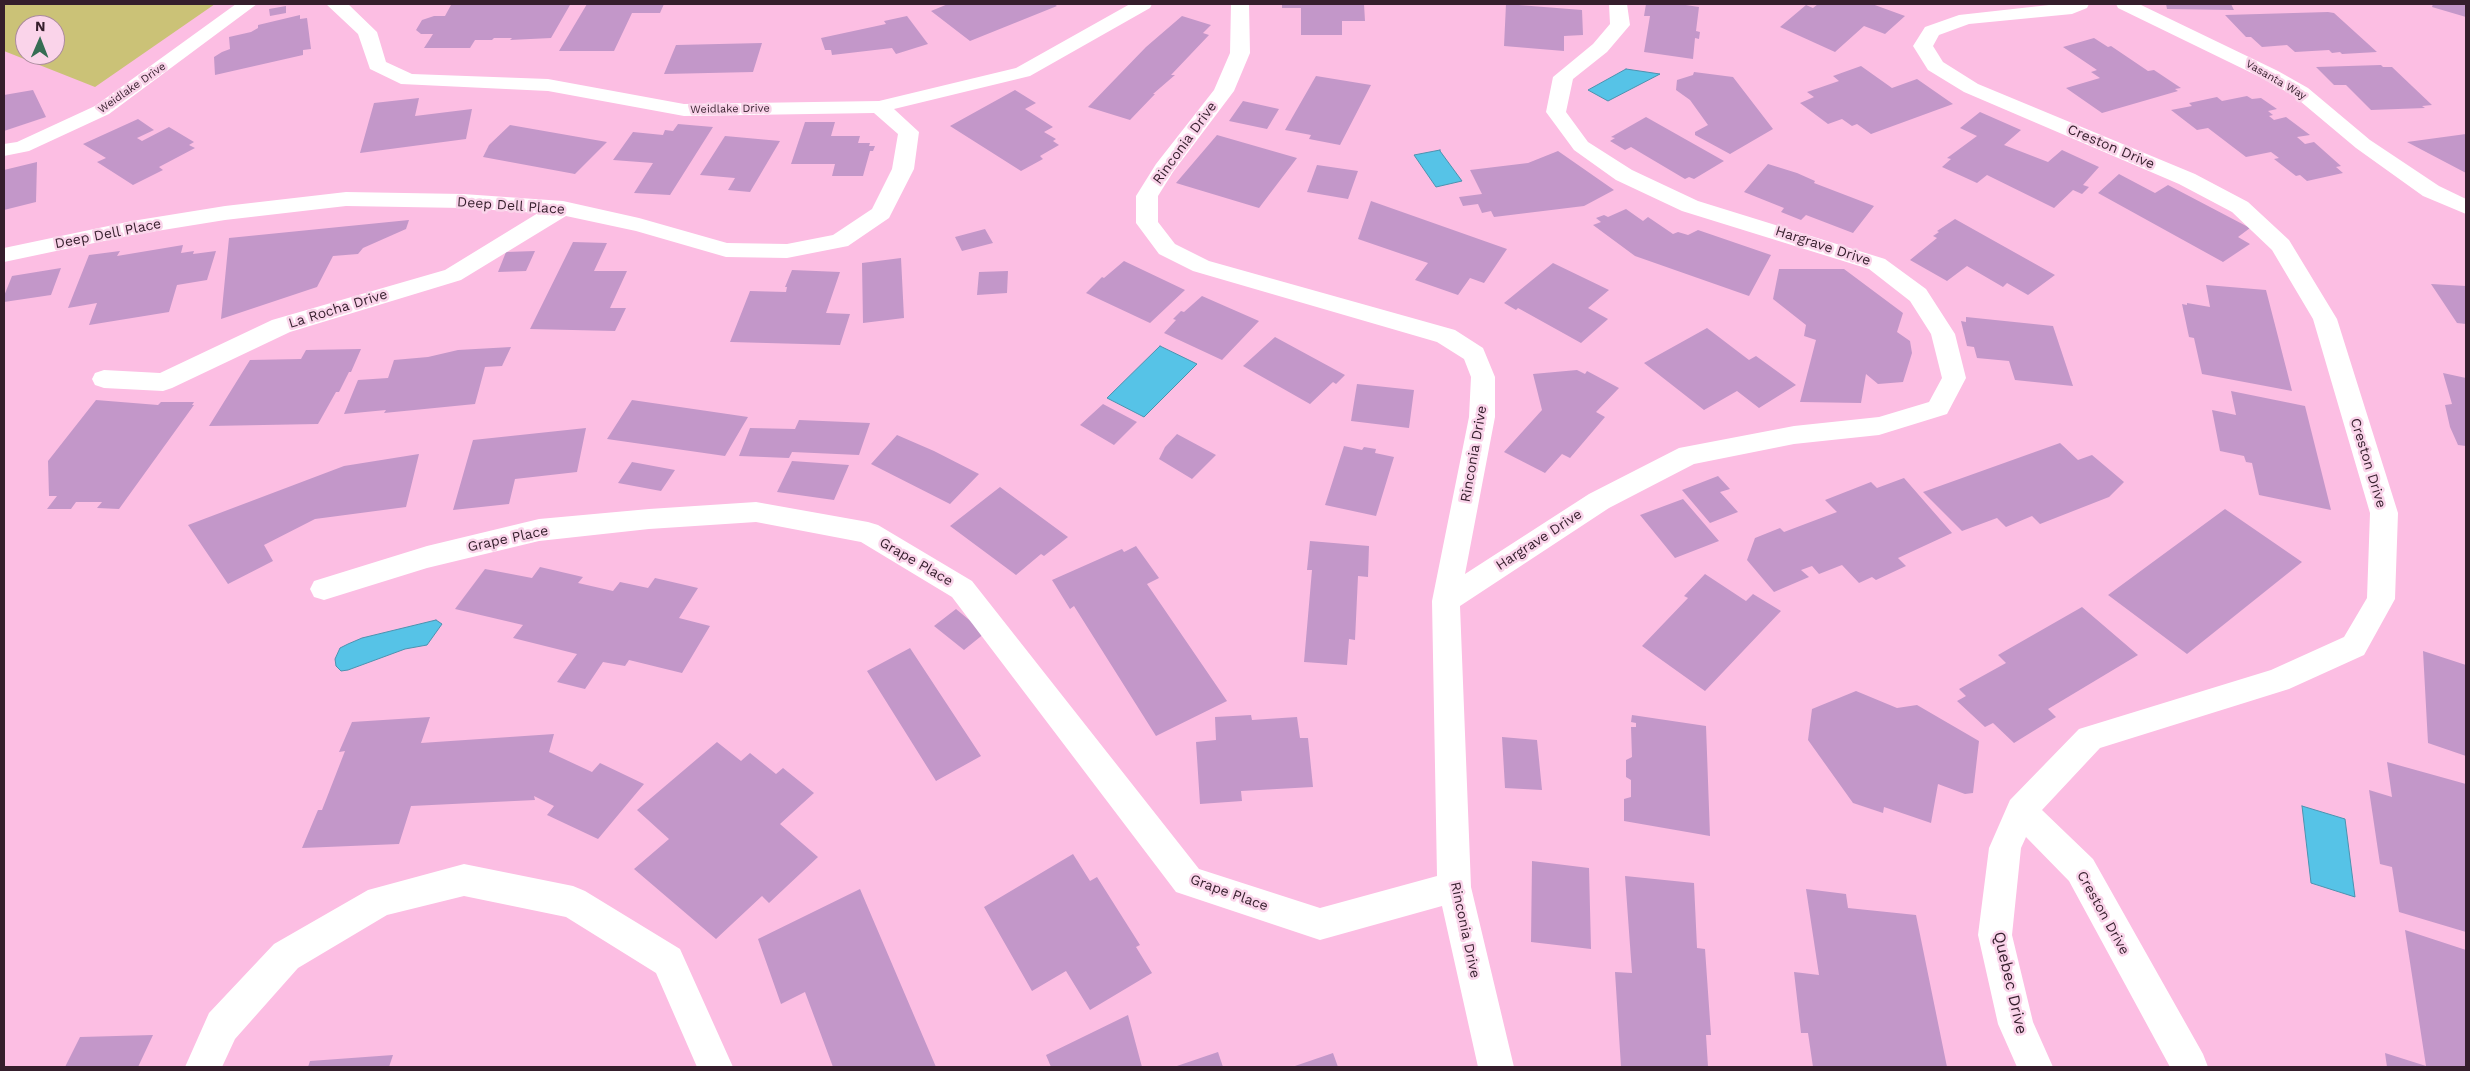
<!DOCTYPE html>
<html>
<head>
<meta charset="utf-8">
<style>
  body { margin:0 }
  #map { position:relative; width:2470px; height:1071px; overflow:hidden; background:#fcbee3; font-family:"Work Sans",sans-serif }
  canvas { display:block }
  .frame { position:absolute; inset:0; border:5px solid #351e2c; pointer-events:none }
  .north { position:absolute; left:15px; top:15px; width:50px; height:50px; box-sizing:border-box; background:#fad4ea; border:1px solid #ab8b9e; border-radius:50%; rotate:1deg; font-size:14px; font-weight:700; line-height:20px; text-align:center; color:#351e2c }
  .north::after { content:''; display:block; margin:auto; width:18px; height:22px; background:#366d54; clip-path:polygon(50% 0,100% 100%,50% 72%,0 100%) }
</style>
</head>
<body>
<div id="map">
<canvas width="2470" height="1071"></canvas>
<div class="frame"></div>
<div class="north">N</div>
</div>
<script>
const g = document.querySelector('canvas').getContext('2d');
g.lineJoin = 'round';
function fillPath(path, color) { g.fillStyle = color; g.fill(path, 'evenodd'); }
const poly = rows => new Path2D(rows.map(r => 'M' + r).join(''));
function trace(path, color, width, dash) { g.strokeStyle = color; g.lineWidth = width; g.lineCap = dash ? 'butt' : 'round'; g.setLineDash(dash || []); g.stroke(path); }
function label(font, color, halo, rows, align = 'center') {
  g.font = font + ' "Work Sans",sans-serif'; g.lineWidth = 5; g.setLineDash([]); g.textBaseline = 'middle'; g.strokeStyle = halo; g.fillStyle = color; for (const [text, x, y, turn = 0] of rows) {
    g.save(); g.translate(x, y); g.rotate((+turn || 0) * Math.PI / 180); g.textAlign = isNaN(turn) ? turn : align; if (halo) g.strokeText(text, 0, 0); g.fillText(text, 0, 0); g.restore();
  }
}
fillPath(poly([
  [4,4,215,4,95,87,4,51],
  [25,25,55,25,55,55,25,55]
]), '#cbc277');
const water = poly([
  [1626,69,1660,74,1608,101,1588,90,1626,69],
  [1440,150,1440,151,1462,181,1436,187,1414,155,1440,150],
  [1160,346,1197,364,1144,417,1107,398,1160,346],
  [436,620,442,624,427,645,405,649,348,670,341,671,336,666,335,659,340,648,348,644,362,638,436,620],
  [2302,806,2345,819,2355,897,2311,883,2302,806]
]);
fillPath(water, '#56c3e7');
trace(water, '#4c92af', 1);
fillPath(poly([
  [587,4,664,4,660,13,632,13,614,51,559,51],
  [948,4,1054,4,1057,6,970,41,931,11],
  [1282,4,1364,4,1365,21,1342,21,1342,35,1301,35,1301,8,1282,8],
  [1506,4,1582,10,1583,35,1564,36,1564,51,1504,46],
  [1646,4,1679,4,1699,7,1696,31,1700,32,1699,39,1695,38,1693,59,1644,52,1650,16,1644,16],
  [1818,4,1872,4,1905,16,1885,34,1864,26,1835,52,1780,27,1806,5,1813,8],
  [2166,4,2231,4,2234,10,2167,9],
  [2433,4,2466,4,2466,17,2432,7],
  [451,5,570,5,551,38,510,40,512,38,494,38,492,40,475,40,470,48,424,48,433,34,421,34,416,30,422,20,434,16,445,16],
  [286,6,286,13,270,16,269,9],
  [2328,12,2334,13,2377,52,2342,54,2340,52,2332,53,2329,50,2295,52,2287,45,2262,47,2251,37,2246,37,2225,15],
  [300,15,300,19,307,18,311,49,303,50,303,55,215,75,214,57,222,52,230,49,229,37,251,32,258,28,258,25],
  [907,16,928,44,896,54,892,48,832,55,831,50,825,50,821,38,886,24,884,21],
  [1182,16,1211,25,1203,33,1209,35,1171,75,1175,75,1153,94,1155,94,1130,120,1088,107,1146,47],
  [2094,38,2108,47,2111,46,2148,71,2154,70,2181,88,2175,89,2178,91,2102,113,2066,88,2100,78,2091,72,2097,70,2063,47],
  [762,43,753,72,664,74,676,45],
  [2381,65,2383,67,2392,67,2432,105,2422,106,2425,108,2371,110,2346,85,2334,85,2316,67],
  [1861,66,1892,88,1917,79,1953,104,1871,134,1857,124,1852,126,1842,119,1828,124,1800,103,1814,97,1807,92,1839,81,1833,76],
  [1694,72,1733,77,1773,129,1730,154,1695,135,1695,132,1708,125,1690,100,1676,90,1677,80,1693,75],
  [1316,76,1371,85,1340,145,1309,139,1311,135,1285,130],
  [33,90,46,117,4,131,4,95],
  [1015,90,1036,103,1025,109,1053,127,1044,132,1056,139,1053,141,1059,145,1040,156,1043,159,1021,171,950,126],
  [2247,96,2252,99,2261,98,2277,109,2268,111,2273,115,2269,116,2274,120,2286,117,2310,135,2297,137,2305,144,2314,142,2341,166,2336,167,2343,173,2307,181,2300,175,2296,176,2274,159,2279,158,2271,152,2246,157,2208,128,2197,130,2171,110,2192,106,2189,103,2217,97,2222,101],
  [419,98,415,116,472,109,466,139,360,153,374,103],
  [1243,101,1279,109,1267,129,1229,121],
  [1980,112,2021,130,2004,145,2048,162,2062,150,2099,167,2083,185,2089,187,2082,194,2073,190,2054,208,1987,175,1977,183,1942,167,1951,159,1947,158,1977,136,1960,128],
  [1646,117,1724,161,1694,179,1689,177,1685,179,1631,147,1625,150,1610,141,1615,138,1611,137],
  [138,119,154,130,137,138,142,141,169,127,194,142,189,145,195,148,159,167,163,170,133,185,97,162,106,158,83,144],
  [805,122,835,122,831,136,860,136,858,143,870,143,869,146,875,146,873,151,870,151,863,176,832,176,835,164,791,164],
  [678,124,713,127,670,195,634,193,653,163,613,160,633,132,663,135,665,130,673,131],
  [510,125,607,142,575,174,483,157,489,145],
  [2466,134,2466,173,2407,142],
  [1217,135,1297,158,1259,208,1176,183],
  [725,136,780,141,750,192,728,190,735,178,700,175],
  [1558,151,1614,190,1584,206,1494,217,1491,211,1482,213,1478,204,1463,206,1459,197,1482,194,1470,170,1528,163],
  [37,162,36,202,4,210,4,170],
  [1768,164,1797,173,1815,181,1814,183,1874,206,1853,233,1806,215,1801,220,1781,212,1784,208,1744,192],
  [1317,165,1358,171,1348,199,1307,192],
  [2119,174,2155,193,2168,185,2250,228,2238,237,2250,244,2223,262,2098,193],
  [1371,201,1507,249,1484,283,1470,278,1458,295,1415,280,1428,263,1358,239],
  [1626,209,1643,221,1648,217,1673,234,1678,232,1688,235,1698,230,1771,255,1749,296,1635,256,1593,225,1601,222,1596,218,1604,215,1608,217],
  [1955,219,2055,275,2028,295,2007,283,2003,287,1967,266,1947,281,1910,260,1937,238,1933,236,1939,232,1937,231],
  [409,220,406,229,363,248,358,254,333,256,317,287,221,319,229,238],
  [985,229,993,243,962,251,955,237],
  [573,242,607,243,594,271,627,271,610,308,626,308,615,331,530,329],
  [183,245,181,253,194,251,193,254,216,251,207,280,177,285,169,312,89,325,97,303,68,308,89,255,120,251,117,256],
  [535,251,526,271,498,272,506,252],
  [901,258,904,318,863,323,862,263],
  [1124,261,1185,290,1150,323,1086,293,1102,277,1104,278],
  [1553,263,1609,290,1588,308,1608,319,1581,343,1518,308,1516,310,1504,303],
  [61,268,51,295,4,302,4,296,12,276],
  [1779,269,1844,269,1903,313,1897,332,1910,341,1912,353,1903,382,1878,384,1866,374,1861,403,1800,402,1816,340,1804,336,1806,325,1773,299],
  [792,270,840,272,826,313,850,314,840,345,730,342,750,291,786,292,787,287,785,287],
  [1008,271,1007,293,977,295,979,272],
  [2431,284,2466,286,2466,324,2457,323],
  [2206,285,2266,290,2292,391,2202,374,2194,338,2189,337,2182,304,2187,305,2187,303,2210,307],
  [1202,296,1259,321,1222,360,1164,333,1176,320,1173,319,1181,311,1184,312],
  [1966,317,2053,326,2073,386,2015,380,2009,361,1977,358,1974,347,1967,346,1961,321,1966,322],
  [1707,328,1749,360,1756,356,1796,385,1759,408,1737,391,1704,410,1644,363],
  [1275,337,1345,375,1336,384,1333,382,1310,404,1243,366],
  [511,347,502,366,485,367,475,404,384,413,386,410,344,414,358,380,388,378,394,360,428,357,458,350],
  [361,349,351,372,349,372,339,392,336,392,318,424,209,426,250,360,301,359,306,350],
  [1577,370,1585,374,1587,371,1619,388,1596,412,1605,417,1570,458,1562,454,1545,473,1504,452,1542,410,1533,374],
  [2443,373,2466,378,2466,446,2458,445,2450,427,2445,405,2452,404],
  [1357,384,1414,390,1409,428,1351,421],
  [2231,391,2305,406,2331,510,2259,495,2252,463,2246,462,2244,456,2220,451,2212,410,2236,415],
  [96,400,158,405,161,402,194,402,192,405,194,405,119,509,97,508,102,502,76,502,71,509,47,509,57,496,49,496,48,461],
  [632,400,748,417,725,456,607,439],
  [1103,404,1137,422,1114,445,1080,425],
  [799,420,870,423,859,455,792,452,789,458,739,456,750,428,795,429],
  [586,428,577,472,515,479,509,504,453,510,473,440],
  [1177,434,1216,455,1192,479,1159,459,1165,447],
  [897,435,934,451,979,474,950,504,871,464],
  [2060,443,2078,460,2092,455,2124,482,2109,497,2040,524,2032,516,2006,527,1997,518,1962,531,1923,492],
  [1344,446,1362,450,1364,447,1376,449,1375,453,1394,457,1376,516,1325,505],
  [419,454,406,507,315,519,264,545,273,561,228,584,188,525,344,466],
  [792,461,849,465,834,500,777,492],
  [632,462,675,470,661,491,618,483],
  [1718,476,1730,489,1720,492,1738,512,1710,523,1682,490],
  [1904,478,1952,533,1898,558,1906,566,1876,580,1872,577,1859,583,1842,565,1819,574,1812,566,1801,570,1809,577,1774,592,1747,560,1755,538,1780,528,1784,532,1837,512,1825,500,1871,482,1877,488],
  [1000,487,1068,537,1044,556,1041,554,1016,575,950,526],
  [1683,499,1719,541,1675,558,1640,515],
  [2225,509,2302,562,2187,654,2108,595],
  [1310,541,1369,546,1368,577,1358,576,1355,640,1349,639,1347,665,1304,662,1312,570,1307,570],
  [1136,546,1159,578,1147,584,1227,701,1156,736,1074,606,1070,609,1052,580,1122,549,1124,552],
  [540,567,583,577,578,583,613,591,620,582,648,588,655,578,698,588,679,618,710,626,682,673,629,660,625,666,603,662,585,689,557,682,577,654,513,638,523,625,455,609,485,569,532,578],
  [1705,574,1746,601,1753,594,1781,611,1705,691,1642,646,1688,598,1684,596],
  [2082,607,2138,655,2048,709,2056,717,2014,743,1993,723,1985,727,1957,701,1966,696,1959,689,2006,663,1998,655],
  [956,609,985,633,964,650,934,626],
  [910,648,981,756,936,781,867,671],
  [2423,651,2466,665,2466,756,2428,743],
  [1856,691,1897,708,1917,705,1979,741,1973,793,1965,794,1938,784,1931,823,1884,807,1883,813,1853,803,1808,740,1812,709],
  [1251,715,1252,720,1297,717,1300,738,1308,738,1313,787,1241,791,1242,801,1200,804,1196,742,1216,740,1215,717],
  [1632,715,1706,726,1710,836,1624,821,1624,799,1631,797,1631,780,1626,777,1626,760,1632,757,1631,727,1636,727,1636,723,1631,722],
  [430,717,421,743,554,734,549,752,592,772,600,763,644,784,598,839,547,815,554,806,534,796,535,800,411,806,399,844,302,848,318,810,322,810,345,751,339,752,352,722],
  [1502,737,1537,740,1542,790,1505,788],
  [717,742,741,761,750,753,776,774,783,768,814,793,780,824,818,857,769,903,762,896,716,939,634,869,669,839,637,810],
  [2387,762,2466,784,2466,932,2399,912,2392,867,2380,864,2369,790,2392,797],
  [1073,854,1090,881,1097,877,1140,945,1136,947,1152,973,1090,1010,1066,971,1032,991,984,907],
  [1532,861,1589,868,1591,949,1531,942],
  [1625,876,1694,883,1697,948,1705,949,1711,1035,1706,1035,1708,1067,1621,1067,1615,972,1632,973],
  [860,889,936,1067,833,1067,805,992,781,1004,758,939],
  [1806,889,1846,894,1848,908,1916,915,1947,1067,1813,1067,1808,1033,1801,1033,1794,972,1819,975],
  [2405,930,2466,950,2466,1067,2387,1067,2385,1053,2426,1066],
  [1128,1015,1142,1067,1051,1067,1046,1055],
  [153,1035,138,1067,65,1067,80,1037],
  [1218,1052,1223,1067,1174,1067],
  [1333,1053,1338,1067,1292,1067],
  [393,1055,389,1067,308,1067,310,1061]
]), '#c397c9');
fillPath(poly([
  [236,4,257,4,109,114,29,151,4,156,4,144,17,142,95,106,236,4],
  [326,4,348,4,377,32,386,62,412,74,548,79,684,104,879,101,1016,68,1130,4,1152,4,1150,8,1030,76,894,109,919,132,914,169,889,218,848,246,787,258,726,257,636,231,566,216,461,280,290,332,172,388,163,391,104,388,95,385,92,379,95,373,104,370,160,373,272,320,445,270,538,213,463,208,346,206,225,220,132,235,4,262,4,248,132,221,225,206,346,192,463,194,563,201,639,218,727,243,787,244,833,235,872,209,892,169,898,134,874,113,684,116,548,91,401,84,370,69,358,34,326,4],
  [1231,4,1249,4,1250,53,1234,91,1173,172,1158,196,1158,222,1175,244,1209,261,1455,330,1483,348,1495,377,1495,417,1465,574,1589,494,1679,448,1794,426,1879,417,1929,402,1942,378,1931,334,1910,301,1869,269,1682,211,1616,180,1574,150,1546,112,1553,77,1593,44,1610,24,1609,4,1627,4,1630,25,1607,52,1573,79,1566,112,1588,142,1632,170,1698,201,1885,259,1926,289,1955,334,1966,378,1947,414,1879,435,1794,444,1694,464,1609,508,1460,606,1471,887,1514,1067,1478,1067,1442,906,1320,940,1176,892,952,597,861,542,756,522,649,529,539,541,427,568,324,600,314,597,310,589,314,581,427,546,539,519,649,509,756,502,868,522,878,525,972,581,1199,869,1320,908,1437,876,1432,601,1469,417,1471,377,1464,359,1437,342,1193,271,1159,254,1136,223,1136,196,1156,164,1214,90,1230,53,1231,4],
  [2058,4,2089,4,2087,8,2072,14,1969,24,1939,35,1933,46,1943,62,1978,84,2195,174,2248,202,2289,240,2337,319,2398,513,2395,599,2364,655,2289,689,2100,748,2042,810,2093,859,2203,1054,2208,1067,2170,1067,2069,881,2026,837,2021,848,2012,935,2033,1022,2053,1067,2017,1067,1998,1024,1978,935,1989,848,2010,800,2079,729,2271,670,2344,637,2367,598,2370,513,2313,319,2272,250,2232,212,2179,184,1964,92,1928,70,1913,46,1925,27,1959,15,2058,4],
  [2116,4,2139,4,2278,71,2308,88,2370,140,2439,186,2466,199,2466,214,2423,196,2356,148,2294,96,2264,79,2118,8,2116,4],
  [464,864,573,886,585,891,680,949,733,1067,697,1067,656,973,566,917,464,896,387,915,298,968,235,1039,222,1067,185,1067,209,1013,274,944,368,890,464,864]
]), '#fff');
label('11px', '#351e2c', '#fad4ea', [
  ["Vasanta Way",2276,80,30],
  ["Weidlake Drive",132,88,-35],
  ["Weidlake Drive",730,109,-1]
]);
label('14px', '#351e2c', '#fad4ea', [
  ["Rinconia Drive",1185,143,-54],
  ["Creston Drive",2111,147,23],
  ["Deep Dell Place",511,206,4],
  ["Deep Dell Place",108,234,-11],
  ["Hargrave Drive",1823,246,18],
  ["La Rocha Drive",338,309,-17],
  ["Rinconia Drive",1474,454,-80],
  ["Creston Drive",2368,463,73],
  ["Grape Place",508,539,-12],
  ["Hargrave Drive",1539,540,-33],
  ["Grape Place",916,562,30],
  ["Grape Place",1229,893,20],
  ["Creston Drive",2103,913,61],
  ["Rinconia Drive",1465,930,78]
]);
label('16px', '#351e2c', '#fad4ea', [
  ["Quebec Drive",2010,983,77]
]);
</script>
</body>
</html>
